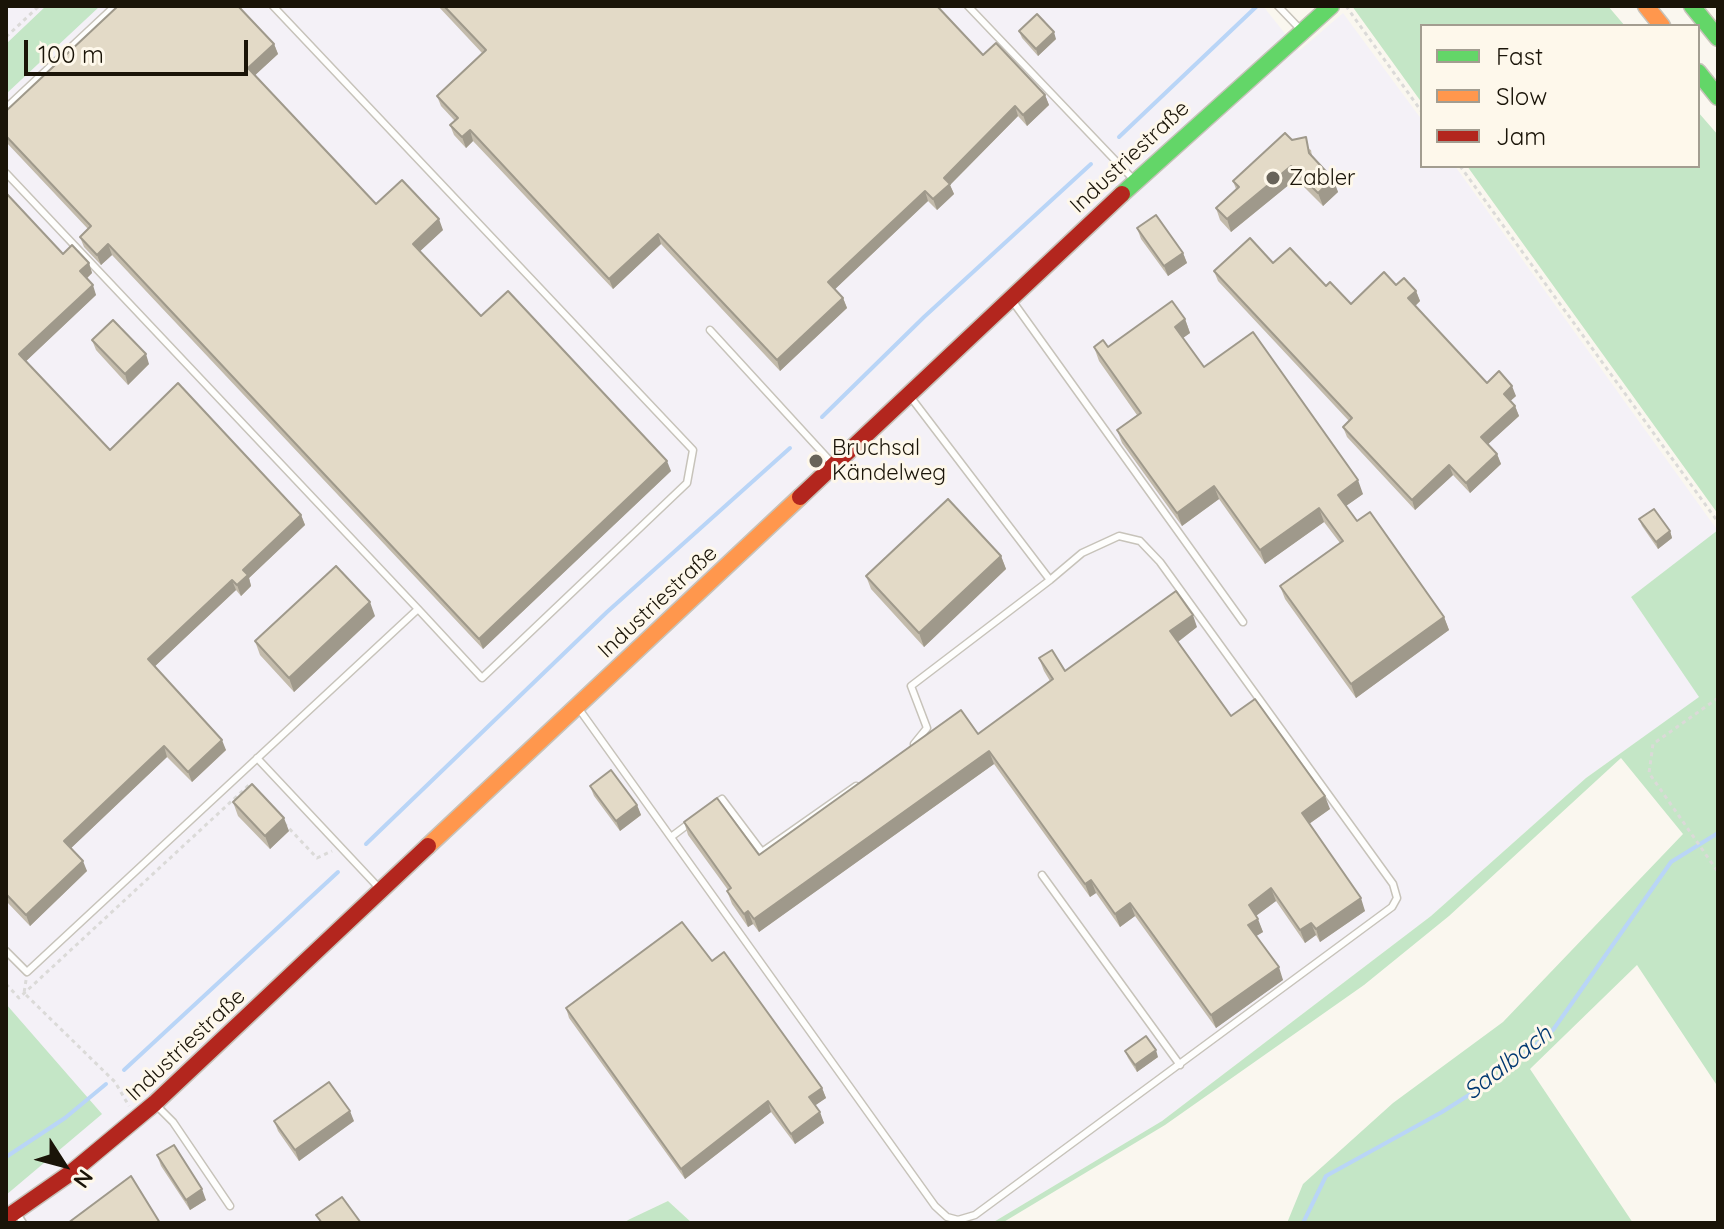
<!DOCTYPE html>
<html>
<head>
<meta charset="utf-8">
<style>
  body { margin:0 }
  #map { position:relative; width:1724px; height:1229px; overflow:hidden; background:#faf7ef; font-family:Quicksand,sans-serif }
  canvas { display:block }
  .frame { position:absolute; inset:0; border:8px solid #1a1408; pointer-events:none }
  .legend { position:absolute; left:1420px; top:24px; width:280px; height:144px; box-sizing:border-box; background:#fef8eb; border:2px solid #a39d90; margin:0; padding:10px 14px; list-style:none; font-size:24px; color:#1a1408 }
  .legend li { display:flex; align-items:center; gap:16px; height:40px }
  .legend b { width:40px; border:2px solid #a39d90 }
  .north { position:absolute; left:24px; top:1125px; width:80px; height:80px; -webkit-text-stroke:6px #fef8eb; paint-order:stroke; rotate:126deg; font-size:22px; font-weight:700; line-height:32px; text-align:center; color:#1a1408 }
  .north::after { content:''; display:block; margin:auto; width:28px; height:36px; background:#1a1408; clip-path:polygon(50% 0,100% 100%,50% 72%,0 100%) }
  .scale { position:absolute; left:24px; top:40px; width:224px; height:36px; box-sizing:border-box; border:4px solid #1a1408; border-top:0; padding-left:10px; font-size:24px; line-height:28px; white-space:nowrap; color:#1a1408; -webkit-text-stroke:6px #fef8eb; paint-order:stroke }
</style>
</head>
<body>
<div id="map">
<canvas width="1724" height="1229"></canvas>
<div class="frame"></div>
<ul class="legend">
<li><b style="height:10px;background:#63d668"></b>Fast</li>
<li><b style="height:10px;background:#ff974d"></b>Slow</li>
<li><b style="height:10px;background:#b3261e"></b>Jam</li>
</ul>
<div class="north">N</div>
<div class="scale">100 m</div>
</div>
<script>
const g = document.querySelector('canvas').getContext('2d');
g.lineJoin = 'round';
function fillPath(path, color) { g.fillStyle = color; g.fill(path, 'evenodd'); }
const poly = rows => new Path2D(rows.map(r => 'M' + r).join(''));
function trace(path, color, width, dash) { g.strokeStyle = color; g.lineWidth = width; g.lineCap = dash ? 'butt' : 'round'; g.setLineDash(dash || []); g.stroke(path); }
function label(font, color, halo, rows, align = 'center') {
  g.font = font + ' Quicksand,sans-serif'; g.lineWidth = 6; g.setLineDash([]); g.textBaseline = 'middle'; g.strokeStyle = halo; g.fillStyle = color; for (const [text, x, y, turn = 0] of rows) {
    g.save(); g.translate(x, y); g.rotate((+turn || 0) * Math.PI / 180); g.textAlign = isNaN(turn) ? turn : align; if (halo) g.strokeText(text, 0, 0); g.fillText(text, 0, 0); g.restore();
  }
}
fillPath(poly([
  [6,6,1263,6,1299,51,1343,13,1422,120,1422,166,1455,166,1718,531,1631,597,1700,697,1586,778,1431,916,1162,1121,992,1223,692,1223,668,1201,623,1223,6,1223]
]), '#f4f1f7');
fillPath(poly([
  [46,6,100,6,6,94,6,44],
  [1352,6,1608,6,1625,26,1422,26,1422,103],
  [1698,112,1718,135,1718,514,1467,166,1698,166],
  [1718,530,1718,1087,1637,965,1530,1069,1633,1223,1287,1223,1303,1184,1393,1103,1503,1022,1683,834,1621,758,1449,916,1364,985,1165,1125,1002,1223,992,1223,1162,1121,1431,916,1586,778,1699,697,1631,597],
  [6,1004,102,1114,6,1195],
  [668,1201,692,1223,623,1223,630,1219]
]), '#c4e6c6');
trace(poly([
  [1119,137,1257,6],
  [822,417,924,317,1091,164],
  [366,844,607,612,790,448],
  [124,1070,338,872],
  [6,1157,65,1118,106,1084],
  [1303,1223,1326,1176,1442,1112,1499,1076,1553,1030,1671,862,1718,833]
]), '#b9d5f7', 4);
const lane = poly([
  [273,6,693,450,687,483,482,678,418,609],
  [968,6,1133,179],
  [1278,6,1300,29],
  [6,108,115,6],
  [6,173,418,609,27,972,6,951],
  [1011,299,1243,622],
  [710,330,832,463],
  [579,709,935,1206,947,1217,958,1220,975,1215,1392,907,1397,898,1393,884,1160,562,1140,541,1119,536,1082,553,1050,580,909,395],
  [914,744,927,728,911,686,1050,580],
  [257,758,380,889],
  [716,803,722,799,762,852,856,786],
  [671,837,691,822],
  [1042,875,1180,1065],
  [157,1106,173,1122,230,1206],
  [16,1212,23,1223]
]);
const fast = poly([
  [1692,6,1718,38],
  [1698,72,1718,97],
  [1122,194,1331,6]
]);
const slow = poly([
  [1646,6,1662,26],
  [428,846,800,497]
]);
const jam = poly([
  [800,497,1122,194],
  [6,1218,72,1172,155,1103,428,846]
]);
trace(lane, '#c7c3ba', 9);
trace(fast, '#c7c3ba', 19);
trace(slow, '#c7c3ba', 19);
trace(jam, '#c7c3ba', 19);
trace(poly([
  [1346,6,1422,112],
  [6,37,39,6],
  [1460,166,1718,522],
  [1718,698,1653,744,1649,773,1718,872],
  [284,823,317,858,332,851],
  [26,980,24,993,115,1082,129,1106],
  [6,984,19,998,249,785,252,789]
]), '#dbdad8', 3, [4, 4]);
trace(lane, '#fefefd', 6);
trace(fast, '#63d668', 16);
trace(slow, '#ff974d', 16);
trace(jam, '#b3261e', 16);
fillPath(poly([
  [438,6,937,6,983,55,1045,95,1049,105,1027,126,1018,116,950,185,954,194,937,210,928,201,835,289,843,298,847,308,780,371,661,244,613,289,473,141,466,148,454,135,450,125,455,121,441,106,437,96,482,53],
  [1019,31,1056,39,1038,56,1022,38],
  [274,44,278,54,255,75,376,204,443,230,420,251,481,316,671,471,483,649,112,255,101,265,84,247,80,237,88,229,6,142,6,111],
  [1292,140,1311,150,1312,156,1333,179,1338,192,1323,206,1296,179,1231,232,1220,220,1216,208,1236,189,1233,181],
  [6,193,63,254,89,263,92,273,87,278,96,295,26,361,110,450,301,515,305,525,249,578,251,586,241,596,236,590,155,666,226,750,192,782,167,757,71,848,87,871,30,926,6,901],
  [1137,228,1183,253,1187,263,1168,276,1141,239],
  [1273,263,1326,286,1351,304,1396,285,1416,291,1420,301,1415,306,1487,383,1516,396,1510,401,1515,406,1519,416,1488,444,1497,454,1501,464,1470,493,1453,475,1415,510,1347,437,1343,427,1349,421,1218,281,1214,271],
  [1185,319,1190,333,1183,338,1204,367,1363,494,1346,506,1357,521,1444,617,1449,630,1356,698,1285,599,1280,586,1340,543,1324,522,1265,564,1219,499,1182,526,1122,443,1117,430,1137,415,1099,361,1094,347,1108,347],
  [92,340,149,364,128,385,96,350],
  [1639,519,1670,531,1672,538,1658,549,1642,526],
  [1001,556,1006,569,924,647,871,589,866,576],
  [375,616,294,692,260,655,255,641],
  [1197,627,1178,642,1231,716,1330,809,1309,824,1365,911,1320,942,1316,935,1305,943,1276,901,1256,916,1263,932,1256,936,1283,980,1216,1028,1135,916,1120,927,1096,893,1090,897,994,764,759,932,753,924,748,927,732,904,727,891,728,890,688,835,684,822,759,855,978,734,1050,681,1044,671,1039,658,1065,671],
  [590,786,637,805,641,815,620,831,594,796],
  [233,802,289,831,270,849,238,816],
  [712,961,822,1088,826,1098,815,1105,824,1123,795,1144,771,1112,685,1179,569,1018,566,1008],
  [1125,1051,1158,1057,1137,1072,1128,1058],
  [274,1121,354,1121,299,1161,278,1131],
  [157,1155,206,1200,190,1210,161,1166]
]), '#c3bbab');
fillPath(poly([
  [1054,32,1056,39,1038,56,1036,49],
  [274,44,278,54,252,78,248,68],
  [1045,95,1049,105,1027,126,1023,115],
  [1015,106,1018,116,950,185,954,194,937,210,933,199,944,178],
  [470,130,473,141,466,148,462,137],
  [1291,166,1296,179,1231,232,1227,219],
  [1333,179,1338,192,1323,206,1318,193],
  [925,191,928,201,832,292,828,282],
  [439,219,443,230,417,254,413,244],
  [658,234,661,244,613,289,609,279],
  [108,244,112,255,101,265,97,255],
  [1183,253,1187,263,1168,276,1164,266],
  [89,263,92,273,84,281,80,271],
  [93,285,96,295,23,364,19,354],
  [1416,291,1420,301,1412,309,1408,298],
  [843,298,847,308,780,371,777,360],
  [1185,319,1190,333,1180,340,1175,327],
  [146,354,149,364,128,385,125,374],
  [1512,386,1516,396,1507,404,1504,394],
  [1515,406,1519,416,1485,447,1481,437],
  [1497,454,1501,464,1470,493,1466,483],
  [667,461,671,471,483,649,479,639],
  [1449,465,1453,475,1415,510,1412,500],
  [1358,480,1363,494,1343,508,1338,495],
  [1214,486,1219,499,1182,526,1177,513],
  [1319,508,1324,522,1265,564,1260,550],
  [301,515,305,525,249,578,251,586,241,596,237,585,243,570],
  [1670,531,1672,538,1658,549,1656,542],
  [1001,556,1006,569,924,647,919,633],
  [232,580,236,590,152,669,148,659],
  [370,602,375,616,294,692,289,678],
  [1193,615,1197,627,1175,644,1170,631],
  [1444,617,1449,630,1356,698,1351,684],
  [222,740,226,750,192,782,188,772],
  [164,746,167,757,68,851,64,841],
  [989,751,994,764,759,932,754,919],
  [1325,796,1330,809,1306,826,1302,813],
  [637,805,641,815,620,831,616,821],
  [284,818,289,831,270,849,265,836],
  [83,861,87,871,30,926,26,915],
  [1091,880,1096,893,1090,897,1085,884],
  [1271,888,1276,901,1253,918,1249,905],
  [1361,898,1365,911,1320,942,1316,929],
  [1130,903,1135,916,1120,927,1115,914],
  [748,911,753,924,748,927,744,914],
  [1258,919,1263,932,1253,938,1248,925],
  [1311,923,1316,935,1305,943,1300,930],
  [1279,967,1283,980,1216,1028,1211,1015],
  [1156,1050,1158,1057,1137,1072,1135,1065],
  [822,1088,826,1098,813,1107,809,1097],
  [768,1101,771,1112,685,1179,681,1169],
  [350,1111,354,1121,299,1161,295,1150],
  [820,1112,824,1123,795,1144,791,1134],
  [202,1189,206,1200,190,1210,186,1200]
]), '#9f998b');
const building = poly([
  [118,6,238,6,274,44,248,68,376,204,402,180,439,219,413,244,481,316,508,291,667,461,479,639,108,244,97,255,80,237,91,226,6,136,6,111,118,6],
  [444,6,937,6,983,55,996,43,1045,95,1023,115,1015,106,944,178,950,184,933,199,925,191,828,282,843,298,777,360,658,234,609,279,470,130,462,137,450,125,458,118,437,96,486,50,444,6],
  [1037,14,1054,32,1036,49,1019,31,1037,14],
  [1285,133,1292,140,1306,137,1309,153,1333,179,1318,193,1291,166,1227,219,1216,208,1239,187,1233,181,1285,133],
  [6,193,63,254,72,245,89,263,80,271,93,285,19,354,110,450,178,383,301,515,243,570,248,575,237,585,232,580,148,659,222,740,188,772,164,746,64,841,83,861,26,915,6,894,6,193],
  [1156,215,1183,253,1164,266,1137,228,1156,215],
  [1250,238,1273,263,1290,248,1326,286,1330,282,1351,304,1384,272,1396,285,1404,278,1416,291,1408,298,1487,383,1499,371,1512,386,1504,394,1515,406,1481,437,1497,454,1466,483,1449,465,1412,500,1343,427,1352,418,1214,271,1250,238],
  [1172,301,1185,319,1175,327,1204,367,1253,332,1358,480,1338,495,1357,521,1370,512,1444,617,1351,684,1280,586,1343,541,1319,508,1260,550,1214,486,1177,513,1117,430,1141,413,1094,347,1103,340,1108,347,1172,301],
  [113,320,146,354,125,374,92,340,113,320],
  [948,499,1001,556,919,633,866,576,948,499],
  [1654,509,1670,531,1656,542,1639,519,1654,509],
  [336,566,370,602,289,678,255,641,336,566],
  [1176,591,1193,615,1170,631,1231,716,1255,699,1314,781,1325,796,1302,813,1361,898,1316,929,1311,923,1300,930,1271,888,1249,905,1258,919,1248,925,1279,967,1211,1015,1130,903,1115,914,1091,880,1085,884,989,751,754,919,748,911,744,914,727,891,731,888,684,822,717,798,759,855,961,710,978,734,1053,679,1039,658,1052,650,1065,671,1176,591],
  [611,770,637,805,616,821,590,786,611,770],
  [252,784,284,818,265,836,233,802,252,784],
  [682,922,712,961,724,952,822,1088,809,1097,820,1112,791,1134,768,1101,681,1169,566,1008,682,922],
  [1146,1036,1156,1050,1135,1065,1125,1051,1146,1036],
  [329,1082,350,1111,295,1150,274,1121,329,1082],
  [174,1145,202,1189,186,1200,157,1155,174,1145],
  [131,1176,160,1223,68,1223,131,1176],
  [342,1197,361,1223,322,1223,316,1215,342,1197]
]);
fillPath(building, '#e3dac7');
trace(building, '#9f998b', 2);
for (const [x, y, r, color] of [
  [1273,178,8,"#686359"],
  [816,461,8,"#686359"]
]) { const dot = new Path2D(); dot.arc(x, y, r, 0, 2 * Math.PI); g.fillStyle = color; g.fill(dot); trace(dot, '#fef8eb', 3); }
label('22px', '#1a1408', '#fef8eb', [
  ["Industriestraße",1130,157,-43],
  ["Industriestraße",658,602,-43],
  ["Industriestraße",186,1045,-43]
]);
label('22px', '#1a1408', '#fef8eb', [
  ["Zabler",1289,178],
  ["Bruchsal",832,448],
  ["Kändelweg",832,473]
], 'left');
label('italic 24px', '#023971', '#fef8eb', [
  ["Saalbach",1508,1063,-38]
]);
</script>
</body>
</html>
